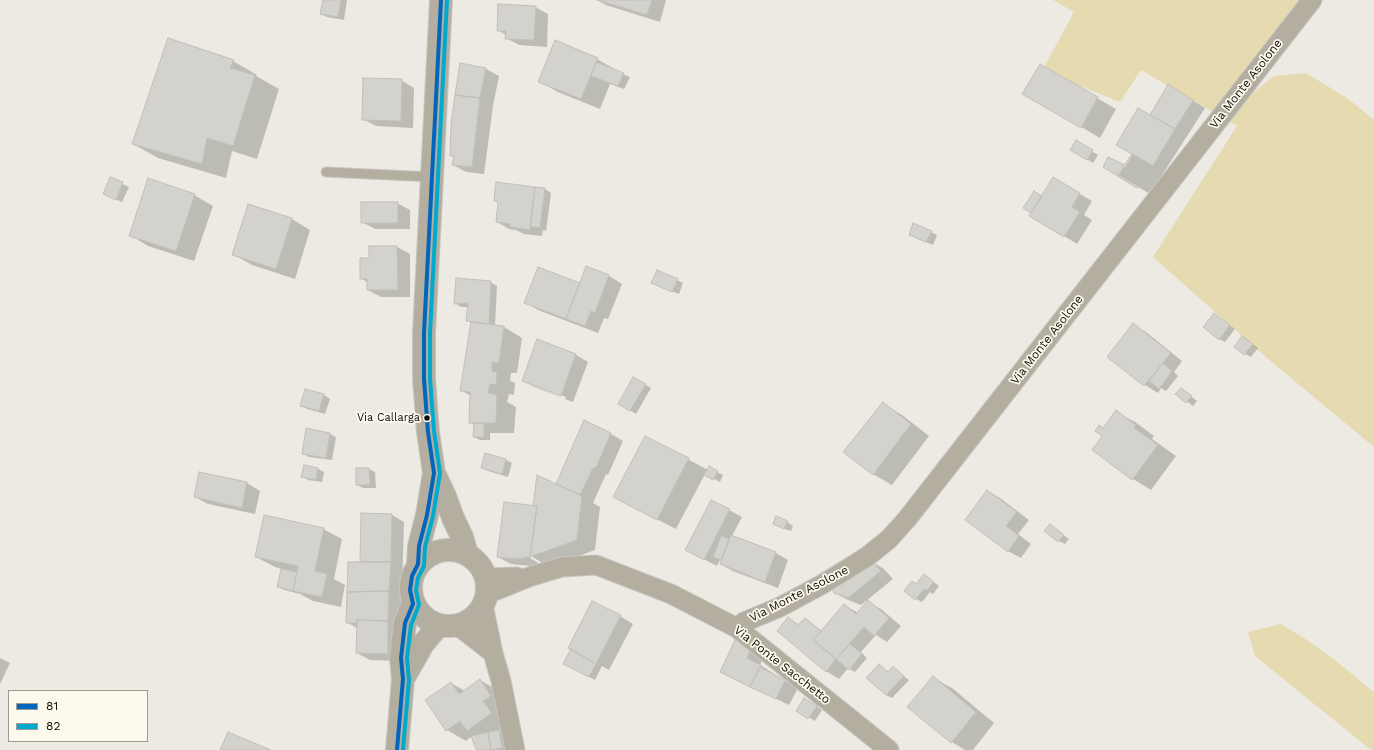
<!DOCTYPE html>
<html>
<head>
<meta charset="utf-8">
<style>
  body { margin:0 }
  #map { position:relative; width:1374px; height:750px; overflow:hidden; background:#eceae2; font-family:"Work Sans",sans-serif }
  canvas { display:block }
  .legend { position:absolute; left:8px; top:690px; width:140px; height:52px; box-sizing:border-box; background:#fdf9ed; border:1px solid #9d9a91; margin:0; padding:5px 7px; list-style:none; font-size:12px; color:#0d0c08 }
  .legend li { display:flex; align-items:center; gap:8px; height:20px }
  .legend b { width:20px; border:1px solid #9d9a91 }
</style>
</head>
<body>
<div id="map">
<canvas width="1374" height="750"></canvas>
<ul class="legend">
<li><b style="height:5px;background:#0065bd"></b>81</li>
<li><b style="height:5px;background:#00a9ce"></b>82</li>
</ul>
</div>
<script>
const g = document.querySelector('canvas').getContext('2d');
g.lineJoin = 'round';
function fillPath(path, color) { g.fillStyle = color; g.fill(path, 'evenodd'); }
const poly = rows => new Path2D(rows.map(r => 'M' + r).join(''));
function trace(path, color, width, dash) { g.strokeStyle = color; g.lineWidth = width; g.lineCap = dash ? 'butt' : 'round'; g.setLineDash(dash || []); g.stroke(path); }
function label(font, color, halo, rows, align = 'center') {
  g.font = font + ' "Work Sans",sans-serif'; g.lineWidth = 3.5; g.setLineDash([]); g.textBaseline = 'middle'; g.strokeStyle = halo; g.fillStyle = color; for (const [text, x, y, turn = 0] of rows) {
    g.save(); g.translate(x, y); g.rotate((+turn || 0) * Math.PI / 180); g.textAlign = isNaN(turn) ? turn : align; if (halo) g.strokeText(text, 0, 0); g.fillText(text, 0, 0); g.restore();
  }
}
fillPath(poly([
  [1053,0,1319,0,1250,95,1274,76,1306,73,1347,98,1374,120,1374,447,1267,358,1153,257,1237,126,1141,70,1120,102,1042,71,1074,12],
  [1281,624,1304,638,1330,656,1374,692,1374,750,1371,750,1255,656,1248,632]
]), '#e6dab1');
fillPath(poly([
  [324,0,347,0,344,20,327,17,321,14],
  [597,0,666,0,660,22,606,5],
  [535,7,548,14,547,47,519,45,506,38,506,35,498,30],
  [597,59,616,70,616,71,630,77,624,89,610,84,600,109,558,92,539,81],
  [233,61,257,75,256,76,279,89,257,159,232,151,226,178,158,158,133,144],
  [460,64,486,69,499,76,493,106,484,174,466,172,453,165,455,157,451,155],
  [1041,66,1116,109,1100,138,1024,93],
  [401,80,414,88,413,128,376,126,363,119],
  [1181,93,1205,108,1150,194,1104,167,1125,167,1133,154],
  [1077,142,1098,155,1093,163,1072,150],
  [110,178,129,187,122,202,104,194],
  [1053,178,1092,201,1084,215,1092,220,1077,244,1030,215],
  [534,188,545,189,551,193,546,231,543,230,542,236,524,234,516,230,509,229,497,222,499,203,495,201],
  [194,195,213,206,194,261,148,246,130,235],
  [397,203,410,210,410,229,375,229,362,222],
  [249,205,292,219,310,230,295,279,252,265,233,254],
  [931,232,937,235,933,245,916,238],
  [370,247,397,247,410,254,410,297,381,297,368,290,368,283,361,278,370,259],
  [587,268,609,276,622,284,608,319,604,318,598,333,538,310,526,302,580,284],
  [677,280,683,283,679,294,659,286],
  [490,282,497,286,495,326,504,327,522,338,517,373,511,373,510,381,515,383,514,395,509,394,507,402,516,407,514,433,490,433,490,440,480,440,474,437,475,425,470,422,471,396,461,390,472,323,467,320,469,307,461,307,455,303],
  [1220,318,1235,329,1225,342,1219,339],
  [1133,325,1146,332,1182,361,1174,372,1178,376,1166,391,1161,388,1158,393,1145,385,1108,356],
  [1242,337,1258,348,1251,357,1245,354],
  [537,340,576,355,588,362,573,402,536,388,523,380],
  [535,385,566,397,565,399,535,387],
  [634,378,651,388,636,414,619,404],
  [305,390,324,395,330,399,325,414,307,409,301,405],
  [1187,393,1197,401,1193,406,1177,394],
  [883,404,902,415,929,436,892,485,873,474],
  [1116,412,1135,422,1154,436,1152,439,1176,456,1151,490,1133,479,1093,450,1103,436,1100,426,1104,429],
  [307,430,330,434,336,437,332,460,309,457,303,453],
  [611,434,623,441,608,475,606,474,593,503,600,507,595,550,549,567,526,553,525,555,540,564,530,566,511,564,498,557,534,507],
  [646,437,708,470,709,468,723,475,720,482,705,474,676,529,633,507],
  [506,460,512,463,508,477,488,471,482,467],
  [304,466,318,469,324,472,322,482,308,480,302,476],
  [357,469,369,469,375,472,376,488,363,488,357,485],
  [200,473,247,483,260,491,255,514,208,504,195,497],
  [987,491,1000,498,1029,520,1018,534,1031,544,1021,558,1008,551],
  [712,501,742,517,732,536,776,553,788,560,778,588,733,571,721,564,722,561,720,560,717,566,686,550],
  [392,515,404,522,400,661,370,660,357,653,358,629,347,622,361,563],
  [787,522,793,526,791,531,780,527],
  [1050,525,1069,539,1065,544,1059,541],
  [323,529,342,539,334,579,345,585,341,607,313,601,300,594,284,590,278,587,282,569,275,567,256,557],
  [871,561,884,569,893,579,861,605,848,600,835,593],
  [924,575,939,586,933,594,930,592,922,602,916,599,917,585],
  [868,602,881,609,901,626,887,642,876,635,861,652,867,658,855,672,848,668,839,679,826,671,788,618,800,625,805,619,822,631,844,605,858,613],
  [620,616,633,624,609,670,602,666,595,680,570,667],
  [737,639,765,654,760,665,773,673,772,674,798,688,789,705,721,672],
  [0,658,10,663,0,684],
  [879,665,889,673,893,668,909,680,892,698,886,695],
  [933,678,952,688,994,723,973,750,965,750,952,742,909,707],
  [480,680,499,691,510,724,499,731,504,734,508,750,479,750,472,736,466,741,447,730,451,683,465,691],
  [804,699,822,710,815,721,797,710]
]), '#0003');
const building = poly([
  [323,0,341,0,338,17,320,14,323,0],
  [597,0,652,0,647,15,597,0],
  [498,4,536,6,534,40,505,39,506,31,497,31,498,4],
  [168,38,234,60,230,68,255,75,233,146,207,138,202,164,132,144,168,38],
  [555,40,598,58,581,99,538,82,555,40],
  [596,62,624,73,618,86,591,76,596,62],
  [460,63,486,68,480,98,455,95,460,63],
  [1040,64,1098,97,1081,128,1022,94,1040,64],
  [363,78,402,79,401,121,362,120,363,78],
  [1168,84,1193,100,1175,129,1150,115,1168,84],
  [455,95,480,98,472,167,452,165,454,156,450,156,451,124,455,95],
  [1138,108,1175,129,1153,166,1116,145,1138,108],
  [1076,140,1093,150,1087,160,1070,150,1076,140],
  [1132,154,1153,166,1137,188,1118,176,1132,154],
  [1132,154,1153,166,1137,188,1103,167,1108,157,1125,165,1132,154],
  [110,177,123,182,116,200,103,194,110,177],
  [1053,177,1080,193,1072,207,1080,212,1064,237,1029,216,1053,177],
  [148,178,195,194,176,251,129,236,148,178],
  [496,182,535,187,530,230,510,227,510,224,496,222,498,202,494,201,496,182],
  [535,187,545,188,540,228,530,226,535,187],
  [1034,191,1042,196,1031,213,1023,208,1034,191],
  [361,202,398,202,398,223,361,223,361,202],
  [248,204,292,218,276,269,232,255,248,204],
  [913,223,932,231,926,242,909,235,913,223],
  [369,246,397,246,398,290,367,290,367,279,360,279,360,258,369,258,369,246],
  [586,266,609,275,595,313,591,311,585,326,566,319,586,266],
  [538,267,580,283,566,319,524,303,538,267],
  [657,270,678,279,672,292,651,283,657,270],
  [456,278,491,281,489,324,466,321,468,303,454,304,456,278],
  [1214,313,1230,325,1219,340,1203,327,1214,313],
  [471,322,504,326,499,363,492,362,492,371,497,372,496,385,490,384,488,393,497,395,496,423,469,423,470,392,460,391,471,322],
  [1133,323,1171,353,1144,386,1107,357,1133,323],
  [1242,336,1253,344,1244,355,1234,347,1242,336],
  [537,339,576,354,561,396,522,381,537,339],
  [1163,363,1172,371,1159,389,1149,381,1163,363],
  [633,377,646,384,630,411,618,404,633,377],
  [1181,388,1192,396,1186,403,1175,394,1181,388],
  [305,389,324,394,319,411,300,406,305,389],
  [883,402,911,424,873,475,843,452,883,402],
  [1116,410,1136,425,1134,428,1158,445,1132,480,1092,450,1102,436,1095,431,1099,425,1103,428,1116,410],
  [584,420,611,433,596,468,593,468,580,495,556,484,584,420],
  [474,423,484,423,484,437,473,437,474,423],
  [306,428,330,433,326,458,302,454,306,428],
  [645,436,689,458,657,520,613,497,645,436],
  [485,453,506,459,502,474,481,468,485,453],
  [304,465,318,468,316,480,301,477,304,465],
  [709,466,718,471,713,480,704,475,709,466],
  [356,468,369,468,370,485,356,485,356,468],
  [199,472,247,482,242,508,194,497,199,472],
  [537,475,582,496,577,540,530,557,537,506,533,506,537,475],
  [987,490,1017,512,1006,526,1019,536,1008,552,965,520,987,490],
  [711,500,730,509,704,560,685,550,711,500],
  [504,502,537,506,530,557,517,559,497,557,504,502],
  [361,513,392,514,391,562,360,562,361,513],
  [264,515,324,528,315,571,327,574,322,597,293,591,298,566,255,557,264,515],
  [776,516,788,521,784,529,773,524,776,516],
  [1050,524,1064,535,1058,542,1044,531,1050,524],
  [731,535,776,552,765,582,720,564,731,535],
  [721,536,729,539,721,560,713,557,721,536],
  [871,560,881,571,848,598,834,593,831,585,871,560],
  [348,562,391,562,389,591,347,592,348,562],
  [281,569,297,572,293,591,277,587,281,569],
  [924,574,934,582,926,591,924,589,915,600,904,591,912,581,916,584,924,574],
  [389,591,388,621,357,620,358,623,346,623,347,592,389,591],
  [868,600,889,618,874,636,864,627,836,659,813,640,844,604,856,614,868,600],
  [592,601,621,615,596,664,568,648,592,601],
  [788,617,798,625,805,618,821,631,813,640,836,659,826,672,777,631,788,617],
  [357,620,388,621,388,654,356,653,357,620],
  [736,638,753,646,747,658,761,665,750,687,720,672,736,638],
  [850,644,862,654,849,670,836,659,850,644],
  [571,649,596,664,589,677,563,664,571,649],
  [879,664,888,672,893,666,904,676,886,695,866,678,879,664],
  [760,667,785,680,776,699,750,687,760,667],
  [933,676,976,712,951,743,907,707,933,676],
  [480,679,491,696,483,701,492,713,467,731,460,721,446,731,425,700,451,682,459,694,480,679],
  [804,698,817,706,808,719,796,711,804,698],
  [499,730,502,748,491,750,488,732,499,730],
  [228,732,271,750,220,750,228,732],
  [488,732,491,750,477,750,475,747,471,736,488,732]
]);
fillPath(building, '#d4d2cc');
trace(building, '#c0bfb9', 1);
const service = poly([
  [326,172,432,177]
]);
const minor = poly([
  [486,578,517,577],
  [487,594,529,577,562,567,596,565,671,594,737,628,889,750],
  [483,605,493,653,501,681,515,750],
  [457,625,493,653],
  [737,628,744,622,780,607,821,585,849,568,868,556,889,539,907,519,1312,0]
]);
const tertiary = poly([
  [434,473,445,496,453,518,462,537,467,554],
  '411 588a38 38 0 1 1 76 0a38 38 0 1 1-76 0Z',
  [418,564,419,546,427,515,434,473,428,432,424,379,424,333,441,0],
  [403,679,423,644,439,625],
  [397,750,403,679,401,658,405,623,413,604]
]);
trace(service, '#c7c6c0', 11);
trace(minor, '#c7c6c0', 21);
trace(tertiary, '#c7c6c0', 24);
trace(service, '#b3aea0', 9);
trace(minor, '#b3aea0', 19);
trace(tertiary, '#b3aea0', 22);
trace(poly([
  [397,750,403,679,401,658,405,623,413,604,410,590,412,576,418,564,419,546,427,515,434,473,428,432,424,379,424,333,441,0]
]), '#0065bd', 4);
trace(poly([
  [403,750,409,680,407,658,411,625,419,605,416,590,418,578,424,566,425,547,433,516,440,473,434,431,430,379,430,333,447,0]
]), '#00a9ce', 4);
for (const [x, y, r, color] of [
  [427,418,3.5,"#0d0c08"]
]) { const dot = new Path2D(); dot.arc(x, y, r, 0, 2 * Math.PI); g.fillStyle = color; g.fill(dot); trace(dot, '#fdf9ed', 1.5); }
label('11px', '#0d0c08', '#fdf9ed', [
  ["Via Callarga",420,418]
], 'right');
label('12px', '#0d0c08', '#fdf9ed', [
  ["Via Monte Asolone",1246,84,-52],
  ["Via Monte Asolone",1047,340,-52],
  ["Via Monte Asolone",799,594,-27],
  ["Via Ponte Sacchetto",782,665,38]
]);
</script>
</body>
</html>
